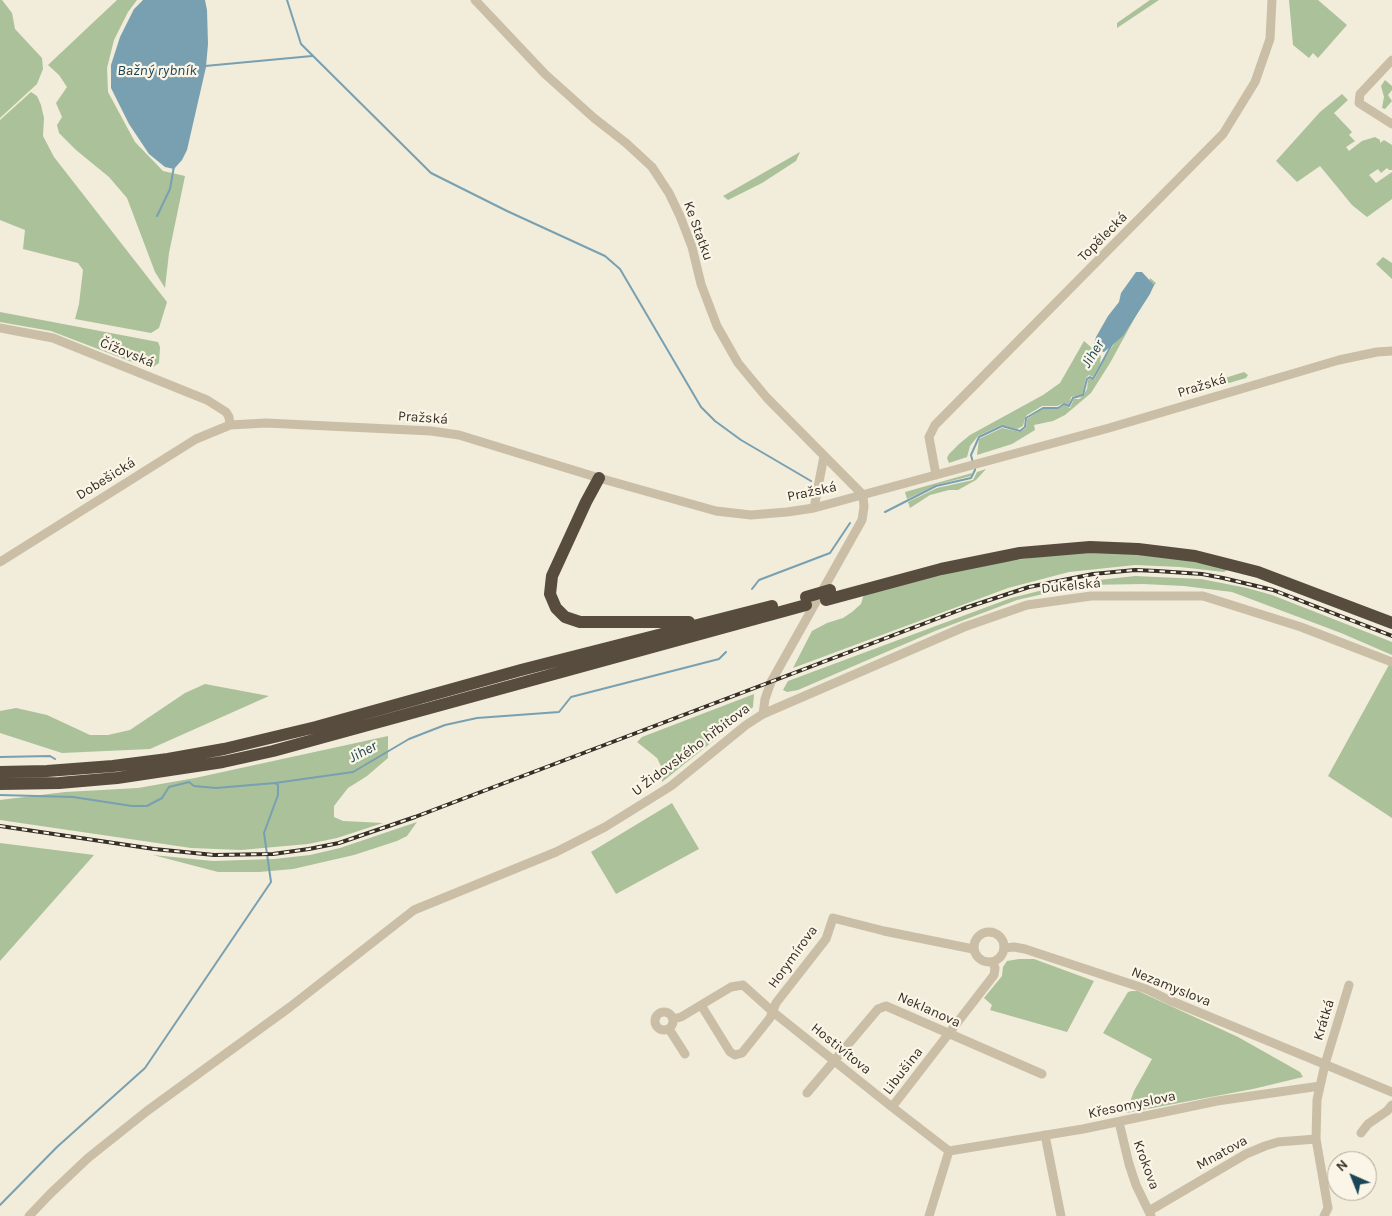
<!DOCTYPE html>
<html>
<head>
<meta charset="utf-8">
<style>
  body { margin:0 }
  #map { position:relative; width:1392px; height:1216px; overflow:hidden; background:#f2ecda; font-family:Karla,sans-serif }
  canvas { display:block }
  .north { position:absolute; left:1327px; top:1151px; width:50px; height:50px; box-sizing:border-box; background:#faf5e6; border:1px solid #aca69a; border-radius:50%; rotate:316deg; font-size:14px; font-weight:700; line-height:20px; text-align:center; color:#362f27 }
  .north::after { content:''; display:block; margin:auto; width:18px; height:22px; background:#1c4658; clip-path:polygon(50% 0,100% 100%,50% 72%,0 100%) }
</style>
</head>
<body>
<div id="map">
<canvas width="1392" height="1216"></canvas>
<div class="north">N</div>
</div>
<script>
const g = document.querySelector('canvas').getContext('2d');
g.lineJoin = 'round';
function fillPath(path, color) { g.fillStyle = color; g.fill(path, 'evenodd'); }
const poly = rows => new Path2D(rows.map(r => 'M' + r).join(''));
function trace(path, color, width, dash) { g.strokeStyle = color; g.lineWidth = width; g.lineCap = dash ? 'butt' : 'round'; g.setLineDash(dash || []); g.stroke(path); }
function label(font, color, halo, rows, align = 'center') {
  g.font = font + ' Karla,sans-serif'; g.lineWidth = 4.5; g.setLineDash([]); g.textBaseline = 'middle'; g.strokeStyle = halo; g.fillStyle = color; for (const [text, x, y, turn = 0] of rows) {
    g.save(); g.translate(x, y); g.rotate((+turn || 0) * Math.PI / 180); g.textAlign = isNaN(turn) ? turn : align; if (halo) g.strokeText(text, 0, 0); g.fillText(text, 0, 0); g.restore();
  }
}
fillPath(poly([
  [0,0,2,0,12,13,15,29,42,58,43,69,37,84,0,118],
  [117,0,137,0,128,12,114,40,107,68,108,92,135,142,163,171,185,176,169,253,165,288,155,272,127,198,109,177,76,150,59,133,57,125,62,117,56,103,67,87,59,75,48,65],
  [1150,0,1159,0,1117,28,1117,23],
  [1289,0,1318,0,1347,25,1318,58,1313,53,1309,58,1293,45],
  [1385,80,1392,86,1392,90,1388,95,1392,101,1385,109,1382,108,1384,97,1381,86],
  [31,92,37,96,41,105,44,118,43,136,54,157,167,302,159,328,151,333,75,319,79,304,83,270,78,263,23,249,25,230,0,220,0,120],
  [1342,94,1348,100,1334,113,1352,132,1349,135,1355,141,1346,147,1349,151,1362,141,1375,137,1380,140,1380,143,1384,140,1392,145,1392,170,1389,170,1387,168,1381,173,1378,169,1369,175,1376,183,1392,172,1392,199,1367,217,1352,205,1320,166,1297,182,1276,161,1320,112],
  [800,152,796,161,762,183,728,200,723,196],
  [1383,257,1392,263,1392,279,1376,264],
  [1150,278,1156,283,1149,292,1110,363,1091,393,1065,415,1053,421,1034,425,1035,430,1012,444,977,455,979,439,1002,428,1020,432,1026,428,1027,419,1042,409,1058,409,1064,405,1070,408,1074,399,1079,399,1083,396,1087,389,1088,380,1090,378,1094,380,1104,360,1147,289],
  [0,312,158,342,160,347,159,363,153,367,132,362,51,331,0,322],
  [1084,341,1101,356,1100,364,1093,377,1089,375,1086,378,1082,395,1071,397,1069,405,1064,403,1057,406,1042,406,1027,415,1025,418,1023,426,1017,429,1001,425,978,436,970,446,967,457,949,463,947,458,949,454,959,444,970,435,1043,395,1060,383],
  [1244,372,1248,375,1246,378,1205,390,1202,388,1203,385],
  [986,469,976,480,958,490,949,490,930,495,910,508,908,502,937,488,973,480,977,472],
  [972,473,971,476,936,485,907,499,905,492],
  [1119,552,1171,557,1229,569,1224,572,1180,567,1135,565,1069,572,1008,588,793,668,812,631,827,623,843,618,852,612,861,604,864,594,967,567,1065,553],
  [1135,576,1201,579,1247,588,1272,595,1392,642,1392,655,1341,633,1232,592,1184,586,1143,584,1083,585,1017,600,935,631,798,690,787,692,783,690,788,681,1011,598,1071,583],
  [1390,663,1392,664,1392,818,1328,776],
  [205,684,269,696,150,749,62,753,0,733,0,711,16,708,47,715,90,735,108,735,130,730,185,693],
  [754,694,753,707,743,717,662,782,661,766,657,758,637,742,642,737],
  [388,736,388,758,367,776,348,788,334,806,334,817,343,821,383,823,337,838,308,844,241,850,191,848,0,820,0,800,65,792,138,788,195,778],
  [672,803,699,849,616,894,591,852],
  [417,822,407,836,397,841,354,855,293,869,259,872,218,872,153,855,213,861,274,859,310,855,340,848],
  [0,843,94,855,0,961],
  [1019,959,1034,959,1094,981,1067,1032,990,1010,992,1005,984,998,1002,976,1003,967,1007,961],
  [1132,991,1138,991,1238,1037,1300,1072,1303,1077,1253,1089,1126,1113,1134,1091,1152,1059,1103,1033,1128,992]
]), '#aac19a');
fillPath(poly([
  [143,0,205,0,207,10,208,44,206,67,187,150,182,160,174,169,165,167,149,154,129,124,111,88,111,65,120,37,134,9],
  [1136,272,1142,272,1154,285,1150,294,1123,336,1104,352,1099,351,1094,345,1096,337,1108,316,1119,302,1121,293]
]), '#78a0b0');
trace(poly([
  [287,0,301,44,431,173,507,211,605,256,620,269,701,407,715,421,741,440,811,481],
  [205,66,312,56],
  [157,216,170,189,174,166],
  [973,463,971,455,979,437,1002,426,1020,431,1025,427,1026,418,1043,408,1058,408,1064,404,1069,406,1073,398,1083,395,1087,379,1090,377,1093,379,1112,344],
  [885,512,936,486,971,478,975,470,975,467],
  [752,589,759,580,830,553,850,523],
  [0,757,50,756,55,759],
  [0,795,73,797,132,806,147,806,162,798,169,787,189,782,194,786,216,788,275,783,353,772,409,739,445,725,477,718,559,712,571,697,719,659,726,652],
  [0,1205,57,1147,145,1068,271,882,264,833,278,795,278,785,275,783]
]), '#78a0b0', 2);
trace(poly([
  [475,0,545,74,594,118,626,143,652,167,669,193,680,216,692,247,701,284,717,326,738,363,767,398,863,495,864,507,862,520,771,682,765,699,763,714],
  [1392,60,1360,94,1359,103,1392,124],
  [0,328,53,338,207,400,226,412,229,417,230,425],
  [936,475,929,437,935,425,1223,134,1255,82,1270,39,1272,0],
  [814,508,824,456],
  [0,562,196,439,230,425,266,423,431,431,459,435,599,478,716,511,751,515,787,512,814,508,1109,428,1339,360,1377,352,1392,351],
  '974 947a15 15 0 1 1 30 0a15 15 0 1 1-30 0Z',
  [1004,948,1014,947,1025,949,1146,989,1169,1000,1392,1092],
  [701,1005,730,1052,735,1055,742,1053,770,1018,776,1003,826,939,833,918,884,931,973,949],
  '655 1021a9 9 0 1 1 18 0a9 9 0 1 1-18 0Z',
  [673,1019,681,1017,731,987,743,985,773,1012,892,1107],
  [669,1029,685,1054],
  [807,1093,878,1009,886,1006,1042,1074],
  [1119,1122,1129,1164,1136,1185,1151,1216],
  [1361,1133,1368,1124,1387,1111,1392,1105],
  [1045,1135,1061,1216],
  [949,1151,1083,1129,1217,1101,1320,1086],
  [949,1151,892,1107,994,975,995,968,993,962],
  [1149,1211,1246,1154,1265,1146,1278,1142,1316,1139],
  [29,1216,50,1194,88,1158,147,1111,290,1007,414,910,556,852,605,827,671,786,746,725,763,714,964,627,1027,605,1091,596,1203,596,1301,627,1392,662],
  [929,1216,949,1151],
  [1324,1216,1328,1208,1316,1139,1317,1100,1325,1064,1349,985]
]), '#cabfa6', 9);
trace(poly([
  [599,478,586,502,552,576,550,594,556,608,565,617,580,622,689,622],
  [826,600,941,569,1020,553,1090,547,1138,549,1195,556,1258,572,1392,623],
  [0,772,47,771,113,766,168,759,224,749,316,727,521,670,772,606],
  [0,784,59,783,117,778,223,762,273,751,806,605]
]), '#574c3e', 12);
const rail = poly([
  [0,826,154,849,214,855,273,854,309,849,339,843,415,817,965,608,1029,587,1093,574,1135,570,1157,571,1202,574,1223,578,1273,590,1392,636]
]);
trace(rail, '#362f27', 4);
trace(rail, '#faf5e6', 2, [5.5]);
trace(poly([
  [806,597,830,590]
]), '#574c3e', 12);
label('14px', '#362f27', '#faf5e6', [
  ["Ke Statku",698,231,70],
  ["Topělecká",1103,237,-45],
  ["Čížovská",127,353,22],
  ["Pražská",1202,386,-17],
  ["Pražská",423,418,4],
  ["Dobešická",106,479,-32],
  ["Pražská",812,492,-12],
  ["Dukelská",1071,586,-6],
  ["U Židovského hřbitova",691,750,-37],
  ["Horymírova",793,957,-54],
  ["Nezamyslova",1171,987,22],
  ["Neklanova",929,1010,24],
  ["Krátká",1324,1020,-73],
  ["Hostivítova",841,1049,39],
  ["Libušina",903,1071,-52],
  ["Křesomyslova",1132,1105,-12],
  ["Mnatova",1222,1153,-29],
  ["Krokova",1146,1165,70]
]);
label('italic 15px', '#1c4658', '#faf5e6', [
  ["Bažný rybník",157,71],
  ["Jiher",1093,354,-58],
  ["Jiher",363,752,-28]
]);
</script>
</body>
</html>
